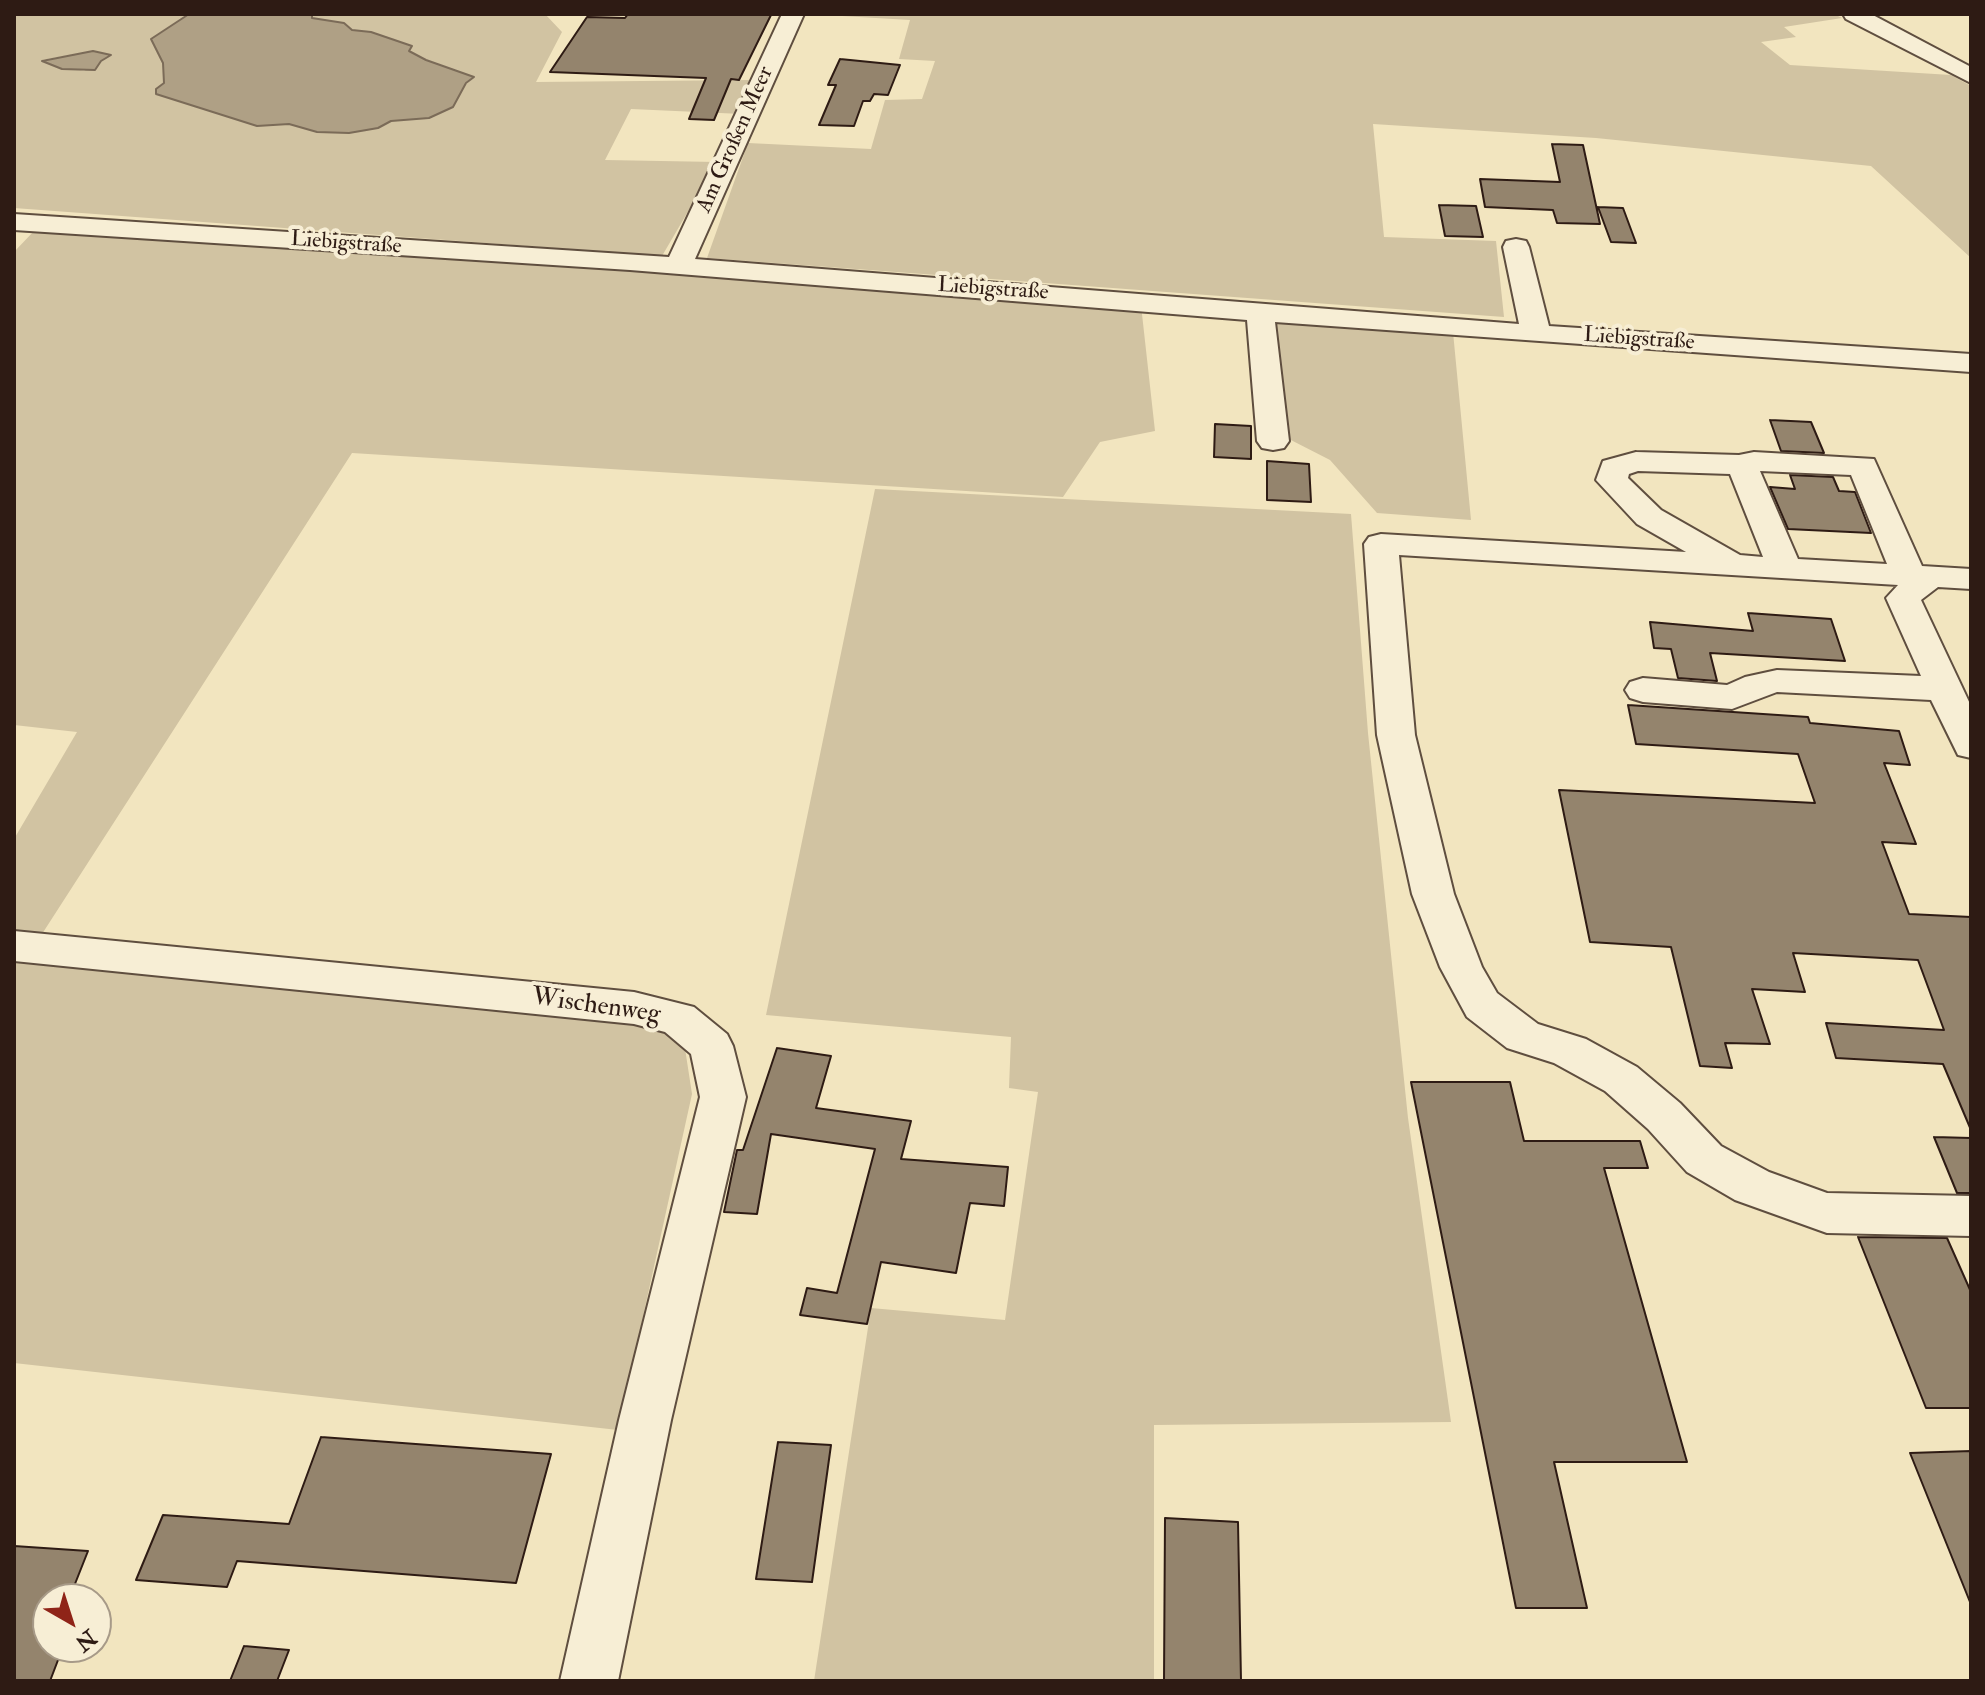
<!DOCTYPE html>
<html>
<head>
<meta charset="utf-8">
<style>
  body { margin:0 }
  #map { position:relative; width:1985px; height:1695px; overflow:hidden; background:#f2e5bf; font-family:"IM FELL Double Pica",serif }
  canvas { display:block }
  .frame { position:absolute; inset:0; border:16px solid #2e1b14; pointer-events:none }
  .north { position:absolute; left:32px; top:1583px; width:80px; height:80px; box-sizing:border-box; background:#f7eed5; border:2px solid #a79a88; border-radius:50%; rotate:141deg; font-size:22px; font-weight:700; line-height:32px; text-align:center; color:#2e1b14 }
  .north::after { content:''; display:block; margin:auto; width:28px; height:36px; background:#8f2418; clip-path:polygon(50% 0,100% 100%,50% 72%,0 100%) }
</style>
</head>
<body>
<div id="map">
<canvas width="1985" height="1695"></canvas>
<div class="frame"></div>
<div class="north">N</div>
</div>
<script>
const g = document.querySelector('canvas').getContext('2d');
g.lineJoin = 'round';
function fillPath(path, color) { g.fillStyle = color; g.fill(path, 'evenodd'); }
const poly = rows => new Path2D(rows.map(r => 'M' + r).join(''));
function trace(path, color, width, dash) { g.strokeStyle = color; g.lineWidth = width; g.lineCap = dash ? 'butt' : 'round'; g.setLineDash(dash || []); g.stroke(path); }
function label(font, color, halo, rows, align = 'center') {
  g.font = font + ' "IM FELL Double Pica",serif'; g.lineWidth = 8; g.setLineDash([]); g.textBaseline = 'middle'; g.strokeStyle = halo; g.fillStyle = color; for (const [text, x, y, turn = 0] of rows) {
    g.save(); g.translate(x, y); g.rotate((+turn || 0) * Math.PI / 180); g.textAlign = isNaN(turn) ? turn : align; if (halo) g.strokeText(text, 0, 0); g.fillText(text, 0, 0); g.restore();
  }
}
fillPath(poly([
  [14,14,189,14,151,39,163,63,164,83,156,94,257,126,289,124,317,132,349,133,378,128,391,121,429,118,474,77,426,60,408,51,412,47,371,32,352,30,344,23,312,18,312,14,545,14,562,32,536,82,749,80,742,114,631,109,605,160,717,162,662,256,14,208],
  [93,51,110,55,84,71,42,60],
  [808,14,1834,14,1842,18,1784,27,1796,37,1761,42,1790,65,1951,75,1971,86,1971,258,1871,166,1596,138,1373,124,1384,237,1496,241,1504,317,707,258,748,143,871,149,885,100,922,99,935,61,899,59,910,20],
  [34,231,1141,305,1155,431,1100,442,1063,497,352,453,42,934,14,933,14,839,77,732,14,725,14,252],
  [1268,315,1453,332,1471,520,1377,513,1330,460,1285,437],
  [875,489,1351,514,1368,733,1408,1118,1451,1422,1154,1425,1154,1681,814,1681,871,1308,1005,1320,1038,1092,1009,1088,1011,1037,766,1015],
  [14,960,661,1023,684,1042,692,1094,618,1430,14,1363]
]), '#d1c3a2');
const water = poly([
  [189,14,312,14,312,18,344,23,352,30,371,32,412,46,409,51,426,60,474,77,466,83,453,107,429,118,391,121,378,128,349,133,317,132,289,124,257,126,156,94,156,89,164,83,163,63,151,39,189,14],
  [93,51,111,55,101,61,95,70,62,69,42,61,93,51]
]);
fillPath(water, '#afa085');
trace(water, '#7b6b58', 2);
const building = poly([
  [628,14,752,14,771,15,739,80,731,79,714,120,689,119,706,78,550,72,587,17,625,18,628,14],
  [840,59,900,65,888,95,874,94,870,101,863,101,854,126,819,125,836,85,828,85,840,59],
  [1552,144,1583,145,1600,224,1557,223,1553,210,1485,207,1480,179,1560,182,1552,144],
  [1439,205,1476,206,1483,237,1445,236,1439,205],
  [1598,207,1623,208,1636,243,1611,242,1598,207],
  [1770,420,1811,422,1824,453,1781,451,1770,420],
  [1215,424,1251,426,1251,459,1214,457,1215,424],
  [1267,461,1309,464,1311,502,1267,500,1267,461],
  [1790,475,1833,477,1839,491,1855,492,1871,533,1788,529,1770,487,1795,489,1790,475],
  [1748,613,1831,619,1845,661,1710,653,1717,681,1678,678,1671,649,1654,648,1650,622,1753,631,1748,613],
  [1628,705,1808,717,1810,723,1899,731,1910,765,1884,763,1916,844,1882,842,1909,914,1971,917,1971,1130,1943,1064,1836,1058,1826,1023,1944,1030,1918,960,1793,953,1805,992,1752,989,1770,1044,1725,1043,1732,1068,1700,1066,1671,947,1590,942,1559,790,1815,803,1798,754,1636,744,1628,705],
  [777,1048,831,1056,816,1108,911,1121,901,1159,1008,1167,1004,1206,970,1203,956,1273,881,1262,867,1324,800,1315,807,1288,837,1293,875,1149,771,1134,757,1214,724,1212,737,1150,743,1150,777,1048],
  [1411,1082,1510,1082,1524,1141,1640,1141,1648,1168,1604,1168,1687,1462,1554,1462,1587,1608,1516,1608,1411,1082],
  [1934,1137,1971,1138,1971,1193,1957,1193,1934,1137],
  [1858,1237,1947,1238,1971,1292,1971,1408,1926,1408,1858,1237],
  [321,1437,551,1454,516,1583,237,1561,227,1587,136,1580,163,1515,289,1524,321,1437],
  [778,1442,831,1445,812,1582,756,1579,778,1442],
  [1971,1451,1971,1602,1970,1602,1910,1453,1971,1451],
  [1165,1518,1238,1522,1241,1681,1164,1681,1165,1518],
  [14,1546,88,1551,69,1599,48,1599,48,1647,63,1647,50,1681,14,1681,14,1546],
  [244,1646,289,1650,277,1681,230,1681,244,1646]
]);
fillPath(building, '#94846d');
trace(building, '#2e1b14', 2);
const minor = poly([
  [782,14,804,14,695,259,1519,324,1503,247,1506,241,1516,239,1526,241,1529,247,1549,326,1971,354,1971,372,1275,322,1289,441,1284,448,1273,450,1262,448,1257,441,1247,320,630,270,14,230,14,214,669,257,782,14],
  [1843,14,1871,14,1971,67,1971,83,1846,19,1843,14],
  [1636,452,1739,455,1754,452,1874,459,1922,566,1971,569,1971,589,1938,587,1921,600,1971,706,1971,758,1958,755,1931,700,1777,692,1732,709,1643,702,1630,698,1625,690,1630,682,1643,678,1727,685,1745,677,1777,670,1921,676,1886,598,1898,585,1399,555,1415,735,1454,894,1482,967,1497,993,1538,1024,1586,1039,1637,1067,1680,1103,1721,1146,1769,1172,1827,1193,1971,1196,1971,1236,1827,1233,1735,1200,1687,1172,1648,1129,1605,1091,1554,1063,1507,1048,1467,1017,1440,967,1412,894,1377,735,1364,544,1369,537,1381,534,1686,552,1637,524,1596,480,1603,461,1636,452],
  [1638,471,1730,474,1763,557,1740,555,1661,510,1628,478,1629,474,1638,471],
  [1760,471,1851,475,1887,564,1798,559,1760,471],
  [14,931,634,992,694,1007,727,1034,733,1046,746,1097,671,1420,618,1681,560,1681,619,1420,700,1097,691,1054,665,1032,634,1024,14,961,14,931]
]);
trace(minor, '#5f4e3f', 4);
fillPath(minor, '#f7eed5');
label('22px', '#2e1b14', '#f7eed5', [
  ["Am Großen Meer",736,140,-66],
  ["Liebigstraße",346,244,4],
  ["Liebigstraße",993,290,4],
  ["Liebigstraße",1639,340,4]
]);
label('26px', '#2e1b14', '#f7eed5', [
  ["Wischenweg",596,1007,8]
]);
</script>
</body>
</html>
